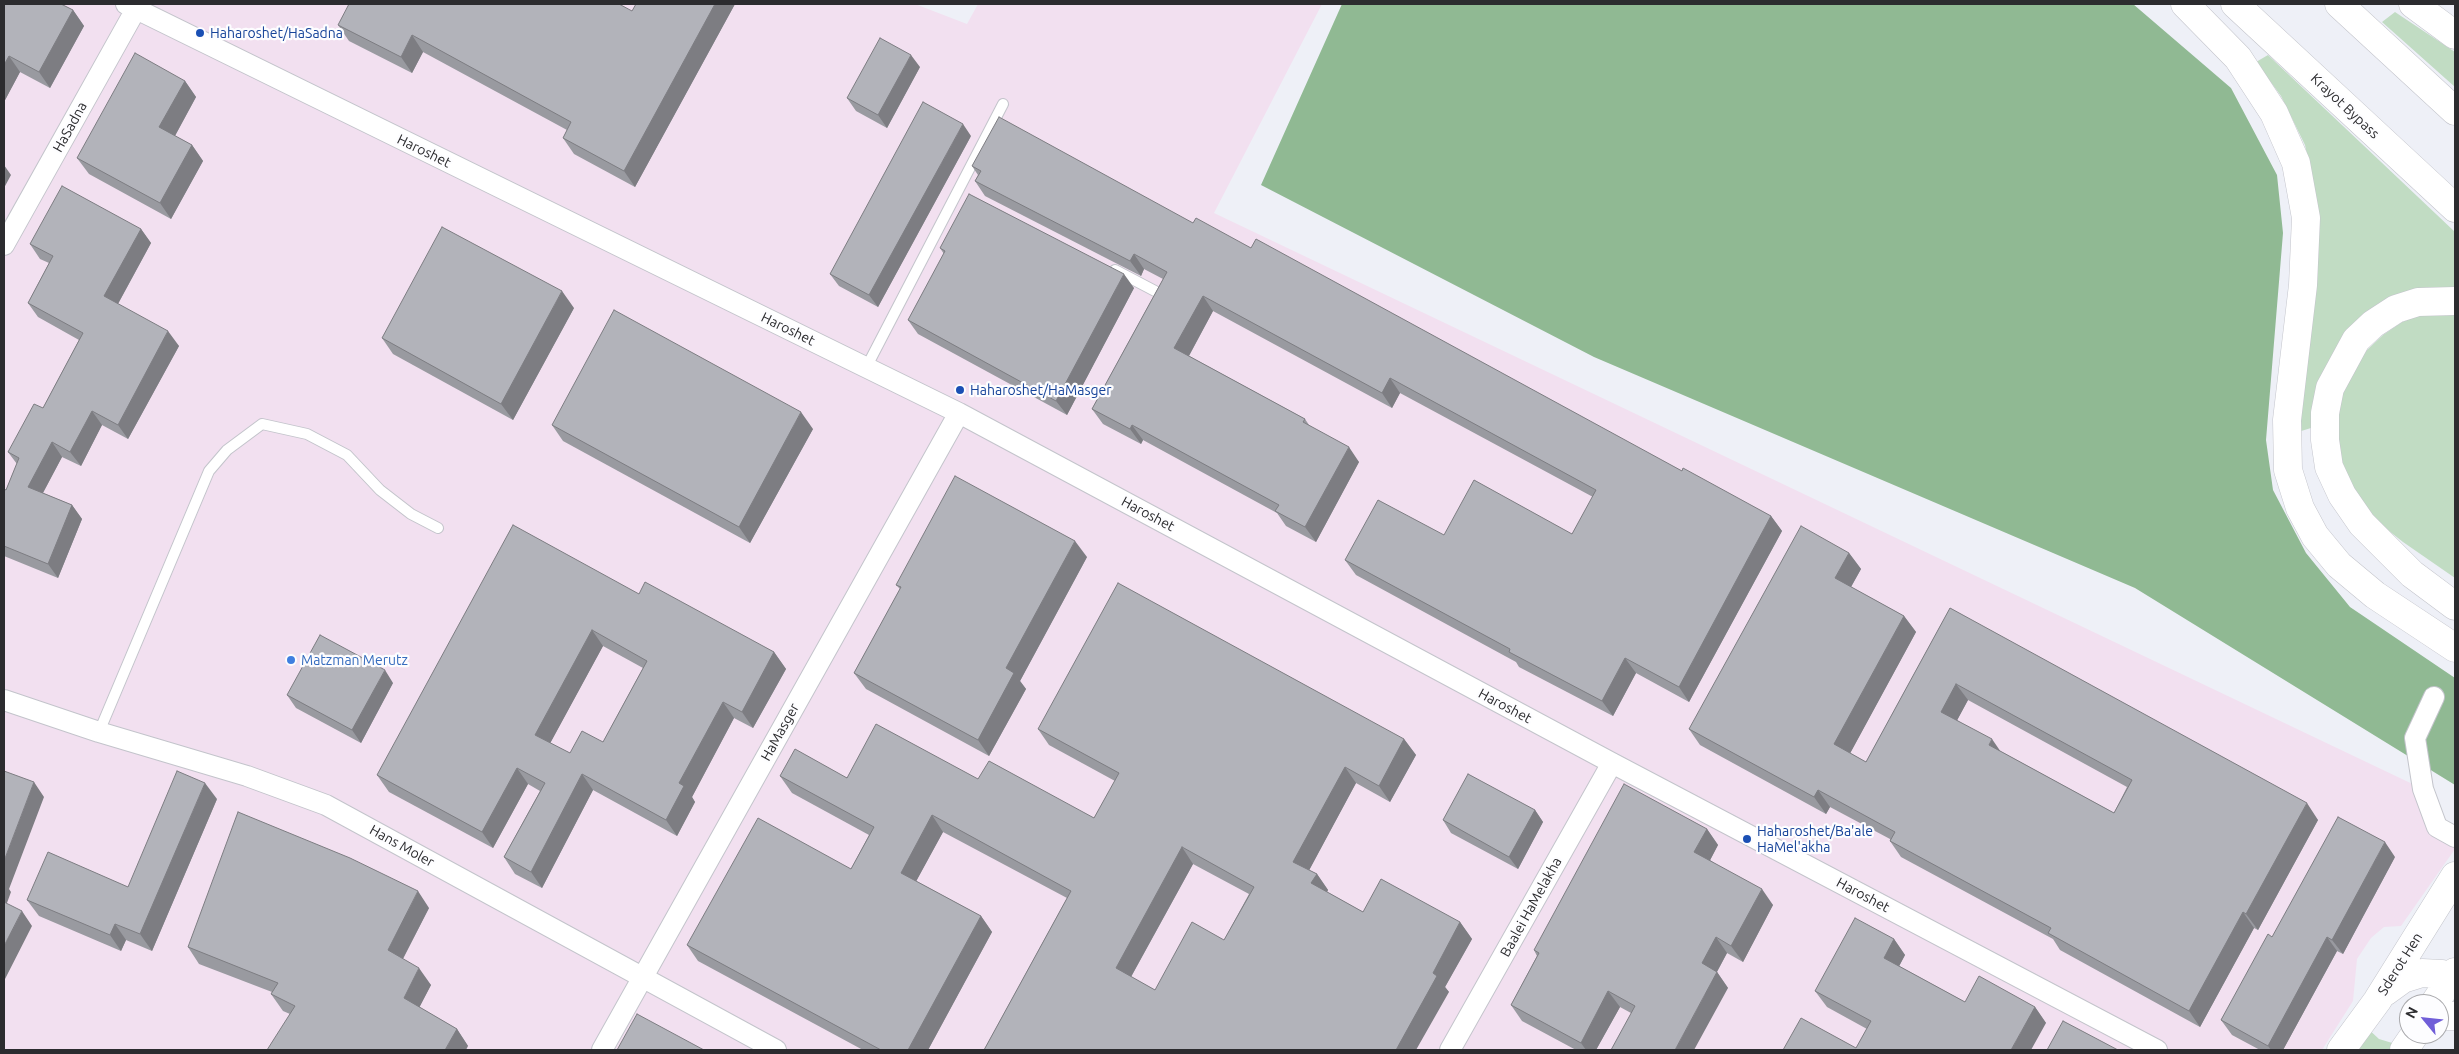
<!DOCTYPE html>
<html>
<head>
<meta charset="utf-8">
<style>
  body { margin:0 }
  #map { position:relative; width:2459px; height:1054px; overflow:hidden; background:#eef0f7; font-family:Ubuntu,sans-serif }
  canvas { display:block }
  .frame { position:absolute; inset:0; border:5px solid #2c2c2f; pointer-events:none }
  .north { position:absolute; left:2399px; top:994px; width:50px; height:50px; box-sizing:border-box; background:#fdfdff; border:1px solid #a9a9ac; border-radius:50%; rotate:298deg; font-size:14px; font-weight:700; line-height:20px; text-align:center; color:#2c2c2f }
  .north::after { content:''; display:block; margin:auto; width:18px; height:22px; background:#705ed8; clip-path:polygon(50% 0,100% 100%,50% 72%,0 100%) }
</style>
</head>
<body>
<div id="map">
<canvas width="2459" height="1054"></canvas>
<div class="frame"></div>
<div class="north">N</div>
</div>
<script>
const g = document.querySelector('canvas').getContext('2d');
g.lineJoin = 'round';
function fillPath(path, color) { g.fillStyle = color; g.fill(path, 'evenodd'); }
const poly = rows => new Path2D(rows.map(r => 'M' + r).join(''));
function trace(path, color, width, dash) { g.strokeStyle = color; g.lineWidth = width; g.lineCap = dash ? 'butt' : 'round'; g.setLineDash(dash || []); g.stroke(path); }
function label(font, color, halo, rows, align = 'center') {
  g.font = font + ' Ubuntu,sans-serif'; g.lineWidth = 4.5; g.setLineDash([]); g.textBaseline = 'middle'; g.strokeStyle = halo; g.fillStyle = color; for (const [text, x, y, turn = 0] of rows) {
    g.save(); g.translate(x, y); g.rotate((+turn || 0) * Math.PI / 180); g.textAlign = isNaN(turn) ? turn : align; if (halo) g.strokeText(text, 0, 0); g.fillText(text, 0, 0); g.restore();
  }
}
fillPath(poly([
  [4,4,915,4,967,24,978,4,1322,4,1214,213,2423,789,2455,834,2455,849,2401,926,2384,927,2371,938,2357,959,2353,1001,2322,1050,4,1050]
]), '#f2e0f0');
fillPath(poly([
  [2395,12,2455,52,2455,87,2382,22],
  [2268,55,2455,232,2455,287,2425,289,2321,376,2311,428,2298,432,2316,293,2318,252,2316,197,2305,145,2281,96,2256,62],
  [2422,314,2455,314,2455,578,2403,542,2374,519,2351,490,2337,453,2340,397,2352,370,2367,350,2383,335,2402,322],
  [2365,1026,2379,1039,2399,1045,2396,1050,2348,1050]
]), '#c1dcc3');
fillPath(poly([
  [1342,4,2133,4,2231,88,2277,175,2283,233,2266,440,2273,490,2306,553,2350,607,2455,678,2455,785,2135,588,1594,357,1261,185]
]), '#90b993');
const lane = poly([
  [1115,270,1155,291],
  [866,368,1003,104],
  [99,732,209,471,227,450,262,424,307,434,347,455,380,490,411,514,438,528]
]);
const street = poly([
  [126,4,959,413,1612,763,2157,1050],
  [4,245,136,9],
  [2434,697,2415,738,2423,789,2437,827,2455,837],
  [4,700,99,732,247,776,326,805,776,1050],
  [602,1050,959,413],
  [1450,1050,1612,763]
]);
const secondary = poly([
  [2385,992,2403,979,2422,973,2442,974,2455,979],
  [2434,1004,2455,972],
  [2439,1016,2455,1016],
  [2341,1050,2377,1001,2455,876],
  [2404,1050,2415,1034]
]);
const highway = poly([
  [2185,4,2238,58,2274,113,2296,163,2306,218,2303,285,2287,420,2288,470,2300,508,2315,536,2339,565,2375,595,2455,648],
  [2235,4,2455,208],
  [2339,4,2455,111],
  [2413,4,2455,35],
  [2455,301,2418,302,2396,309,2373,324,2356,340,2330,388,2325,413,2325,440,2329,467,2342,495,2362,524,2412,574,2455,606]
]);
trace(lane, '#c3c4cb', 12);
trace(street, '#c3c4cb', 22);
trace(secondary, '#c3c4cb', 29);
trace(highway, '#c3c4cb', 29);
trace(lane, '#fff', 10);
trace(street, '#fff', 20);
trace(secondary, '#fff', 28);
trace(highway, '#fff', 28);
fillPath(poly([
  [4,4,73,10,84,26,50,88,20,72,4,102],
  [735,4,635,187,574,154,563,138,567,130,423,52,412,73,349,41,338,25,632,11],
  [920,67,887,128,856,111,847,98],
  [185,81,196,97,175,136,192,145,203,161,171,219,89,174,77,158],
  [971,136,878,307,839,286,830,274],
  [972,166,1193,223,1251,248,1682,471,1771,516,1782,531,1689,702,1636,673,1613,716,1519,667,1516,662,1356,575,1345,560,1444,535,1572,534,1593,497,1400,393,1392,408,1213,311,1189,356,1305,419,1309,425,1359,462,1316,542,1286,526,1277,513,1143,440,1141,444,1103,424,1092,409,1163,279,1144,269,1141,276,985,196,975,181,978,175],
  [141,229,151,243,118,304,179,346,128,439,102,425,81,466,62,457,43,493,72,505,82,519,58,578,4,556,4,489,6,490,17,464,8,452,43,408,79,340,38,317,28,303,49,263,40,259,30,244],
  [940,248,1134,288,1067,415,918,334,908,320,944,254],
  [574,308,513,420,393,354,382,338],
  [552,425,813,429,750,543,563,441],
  [1849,553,1861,569,1851,587,1904,616,1916,632,1850,753,1866,762,1950,608,2318,820,2258,930,2254,928,2200,1027,2060,950,2053,939,1901,857,1890,841,1890,839,1830,807,1826,814,1700,745,1689,729],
  [1968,700,2127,787,2114,813,2000,751,1957,720],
  [1087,557,1020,681,1026,689,989,756,866,689,854,673,900,589,896,585],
  [639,594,774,652,786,669,753,728,734,718,692,797,695,802,677,836,593,790,542,888,515,874,504,857,540,791,528,784,493,848,389,792,377,775],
  [603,646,643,668,603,742,570,753,550,743],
  [393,683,361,743,296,708,287,695],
  [1038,729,1404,739,1416,755,1390,802,1356,783,1309,870,1317,874,1328,890,1327,892,1363,912,1460,922,1472,939,1445,987,1449,992,984,1050,1067,898,943,832,916,881,981,916,992,932,928,1050,863,1050,698,961,687,945,851,869,869,835,792,793,780,776,978,779,1094,818,1115,781,1049,745],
  [1193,864,1249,894,1224,940,1155,990,1131,977],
  [217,799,152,951,126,940,121,951,39,916,27,900,128,887],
  [1535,810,1543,822,1518,869,1451,833,1443,820],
  [1707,829,1718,845,1710,860,1773,905,1743,962,1727,953,1717,972,1728,988,1631,1013,1620,1007,1596,1050,1576,1050,1522,1021,1511,1005,1537,956,1534,950],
  [2395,857,2343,954,2337,951,2283,1050,2260,1050,2232,1035,2221,1020,2272,937],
  [429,908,403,959,431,985,419,1007,457,1029,468,1046,290,1014,283,1011,271,994,272,992,199,964,188,947],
  [1894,939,1905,955,1899,966,1965,1002,2035,1007,2046,1023,1856,1048,1867,1029,1827,1007,1815,991]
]), '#999aa0');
fillPath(poly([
  [715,4,735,4,635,187,624,171],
  [73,10,84,26,50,88,39,72],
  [412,35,423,52,412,73,401,57],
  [911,55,920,67,887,128,878,115],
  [9,56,20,72,4,102,4,65],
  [185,81,196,97,171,143,159,127],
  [963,124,971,136,878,307,869,295],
  [192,145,203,161,171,219,160,203],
  [4,165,11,175,4,188],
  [141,229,151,243,114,311,104,296],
  [1134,254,1144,269,1141,276,1130,261],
  [1124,274,1134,288,1067,415,1056,401],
  [562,291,574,308,513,420,501,404],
  [1203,296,1213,311,1185,363,1174,348],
  [168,331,179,346,128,439,118,425],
  [1390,378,1400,393,1392,408,1382,393],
  [92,411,102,425,81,466,70,452],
  [801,412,813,429,750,543,739,527],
  [1132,425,1143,440,1141,444,1130,429],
  [52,442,62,457,38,502,28,487],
  [1349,447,1359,462,1316,542,1305,527],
  [72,505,82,519,58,578,48,564],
  [1771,516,1782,531,1689,702,1679,687],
  [1075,541,1087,557,1020,681,1026,689,989,756,978,740,1006,668],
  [1849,553,1861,569,1847,594,1835,578],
  [1904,616,1916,632,1846,761,1834,744],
  [592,630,603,646,546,751,535,735],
  [774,652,786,669,753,728,742,712],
  [1625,658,1636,673,1613,716,1602,701],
  [385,670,393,683,361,743,352,730],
  [1956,684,1968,700,1953,728,1941,712],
  [723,702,734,718,692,797,695,802,677,836,666,820,679,783],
  [1404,739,1416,755,1390,802,1379,786],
  [1992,739,2003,755,1989,745],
  [1345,767,1356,783,1305,878,1293,862],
  [517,768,528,784,493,848,482,832],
  [582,774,593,790,542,888,531,872],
  [34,782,44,797,9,889,11,892,4,911,4,861],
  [205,783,217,799,152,951,140,934],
  [1818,790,1830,807,1826,814,1814,797],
  [2307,803,2318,820,2258,930,2246,914],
  [1535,810,1543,822,1518,869,1509,857],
  [932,815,943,832,912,889,901,873],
  [1707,829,1718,845,1706,868,1694,852],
  [2385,842,2395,857,2343,954,2332,940],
  [1182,847,1193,864,1127,984,1116,968],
  [1317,874,1328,890,1323,899,1311,883],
  [1762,889,1773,905,1743,962,1731,946],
  [418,891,429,908,399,966,388,950],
  [22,911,32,926,4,981,4,946],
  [2243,912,2254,928,2200,1027,2189,1011],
  [981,916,992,932,928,1050,908,1050],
  [1460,922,1472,939,1445,987,1449,992,1416,1050,1396,1050,1433,973],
  [115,924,126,940,121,951,110,935],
  [1716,937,1727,953,1713,979,1702,963],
  [2327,937,2337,951,2283,1050,2271,1050,2268,1046],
  [1894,939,1905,955,1895,974,1884,958],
  [419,968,431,985,416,1014,404,998],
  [1717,972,1728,988,1694,1050,1675,1050],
  [1608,991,1620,1007,1596,1050,1586,1050,1581,1043],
  [2035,1007,2046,1023,2031,1050,2011,1050],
  [457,1029,468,1046,466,1050,445,1050]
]), '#7d7d82');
const building = poly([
  [4,4,61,4,73,10,39,72,9,56,4,65,4,4],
  [349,4,619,4,632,11,636,4,715,4,624,171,563,138,571,122,412,35,401,57,338,25,349,4],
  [880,38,911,55,878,115,847,98,880,38],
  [135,53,185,81,159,127,192,145,160,203,77,158,135,53],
  [923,102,963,124,869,295,830,274,923,102],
  [999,117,1193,223,1196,218,1251,248,1256,239,1682,471,1683,468,1771,516,1679,687,1625,658,1602,701,1509,652,1510,649,1345,560,1378,500,1444,535,1474,480,1572,534,1596,490,1390,378,1382,393,1203,296,1174,348,1305,419,1303,422,1349,447,1305,527,1275,511,1279,505,1132,425,1130,429,1092,409,1167,272,1134,254,1130,261,975,181,981,171,972,166,999,117],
  [62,186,141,229,104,296,168,331,118,425,92,411,70,452,52,442,28,487,72,505,48,564,4,546,4,489,6,490,19,458,8,452,34,404,43,408,83,333,28,303,53,256,30,244,62,186],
  [969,194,1124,274,1056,401,908,320,945,251,940,248,969,194],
  [442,227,562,291,501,404,382,338,442,227],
  [614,310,801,412,739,527,552,425,614,310],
  [955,476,1075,541,1006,668,1014,673,978,740,854,673,901,587,896,585,955,476],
  [513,525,639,594,645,582,774,652,742,712,723,702,679,783,684,786,666,820,582,774,531,872,504,857,545,783,517,768,482,832,377,775,513,525],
  [592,630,647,661,603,742,582,731,570,753,535,735,592,630],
  [1801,526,1849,553,1835,578,1904,616,1834,744,1866,762,1950,608,2307,803,2246,914,2243,912,2189,1011,2048,933,2051,928,1890,841,1895,832,1818,790,1814,797,1689,729,1801,526],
  [1956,684,2132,780,2114,813,1989,745,1992,739,1941,712,1956,684],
  [1118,583,1404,739,1379,786,1345,767,1293,862,1317,874,1311,883,1363,912,1381,879,1460,922,1433,973,1437,976,1396,1050,984,1050,1071,891,932,815,901,873,981,916,908,1050,881,1050,687,945,758,818,851,869,874,827,780,776,795,749,847,778,876,724,978,779,989,761,1094,818,1119,773,1038,729,1118,583],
  [1182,847,1254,887,1224,940,1192,922,1155,990,1116,968,1182,847],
  [320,635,385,670,352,730,287,695,320,635],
  [4,771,34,782,4,861,4,771],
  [177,771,205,783,140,934,115,924,110,935,27,900,48,852,128,887,177,771],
  [1468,774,1535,810,1509,857,1443,820,1468,774],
  [1624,784,1707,829,1694,852,1762,889,1731,946,1716,937,1702,963,1717,972,1675,1050,1611,1050,1635,1006,1608,991,1581,1043,1511,1005,1539,953,1534,950,1624,784],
  [238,812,350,858,418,891,388,950,419,968,404,998,457,1029,445,1050,267,1050,295,1006,271,994,278,983,188,947,238,812],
  [2338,817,2385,842,2332,940,2327,937,2268,1046,2221,1020,2268,934,2272,937,2338,817],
  [4,902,22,911,4,946,4,902],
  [1855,918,1894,939,1884,958,1965,1002,1979,976,2035,1007,2011,1050,1783,1050,1801,1018,1856,1048,1871,1021,1815,991,1855,918],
  [637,1014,704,1050,617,1050,637,1014],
  [2063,1021,2118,1050,2047,1050,2063,1021]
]);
fillPath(building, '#b2b3ba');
trace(building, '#7d7d82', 1);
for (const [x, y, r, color] of [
  [200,33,5,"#1a4fb4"],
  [960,390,5,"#1a4fb4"],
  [291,660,5,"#3f7fe0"],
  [1747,839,5,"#1a4fb4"]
]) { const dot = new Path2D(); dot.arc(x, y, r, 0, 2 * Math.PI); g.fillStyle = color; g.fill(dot); trace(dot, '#fdfdff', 2); }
label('14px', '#164399', '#fdfdff', [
  ["Haharoshet/HaSadna",210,33],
  ["Haharoshet/HaMasger",970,390],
  ["Haharoshet/Ba'ale",1757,831],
  ["HaMel'akha",1757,847]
], 'left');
label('14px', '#2c2c2f', '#fdfdff', [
  ["Krayot Bypass",2345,106,43],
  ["HaSadna",70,127,-61],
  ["Haroshet",424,151,26],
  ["Haroshet",788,329,26],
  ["Haroshet",1148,514,28],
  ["Haroshet",1505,706,28],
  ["HaMasger",780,732,-61],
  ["Hans Moler",402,846,29],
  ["Haroshet",1863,895,28],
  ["Baalei HaMelakha",1531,907,-61],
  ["Sderot Hen",2400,964,-58]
]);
label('14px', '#366cbe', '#fdfdff', [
  ["Matzman Merutz",301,660]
], 'left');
</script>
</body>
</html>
